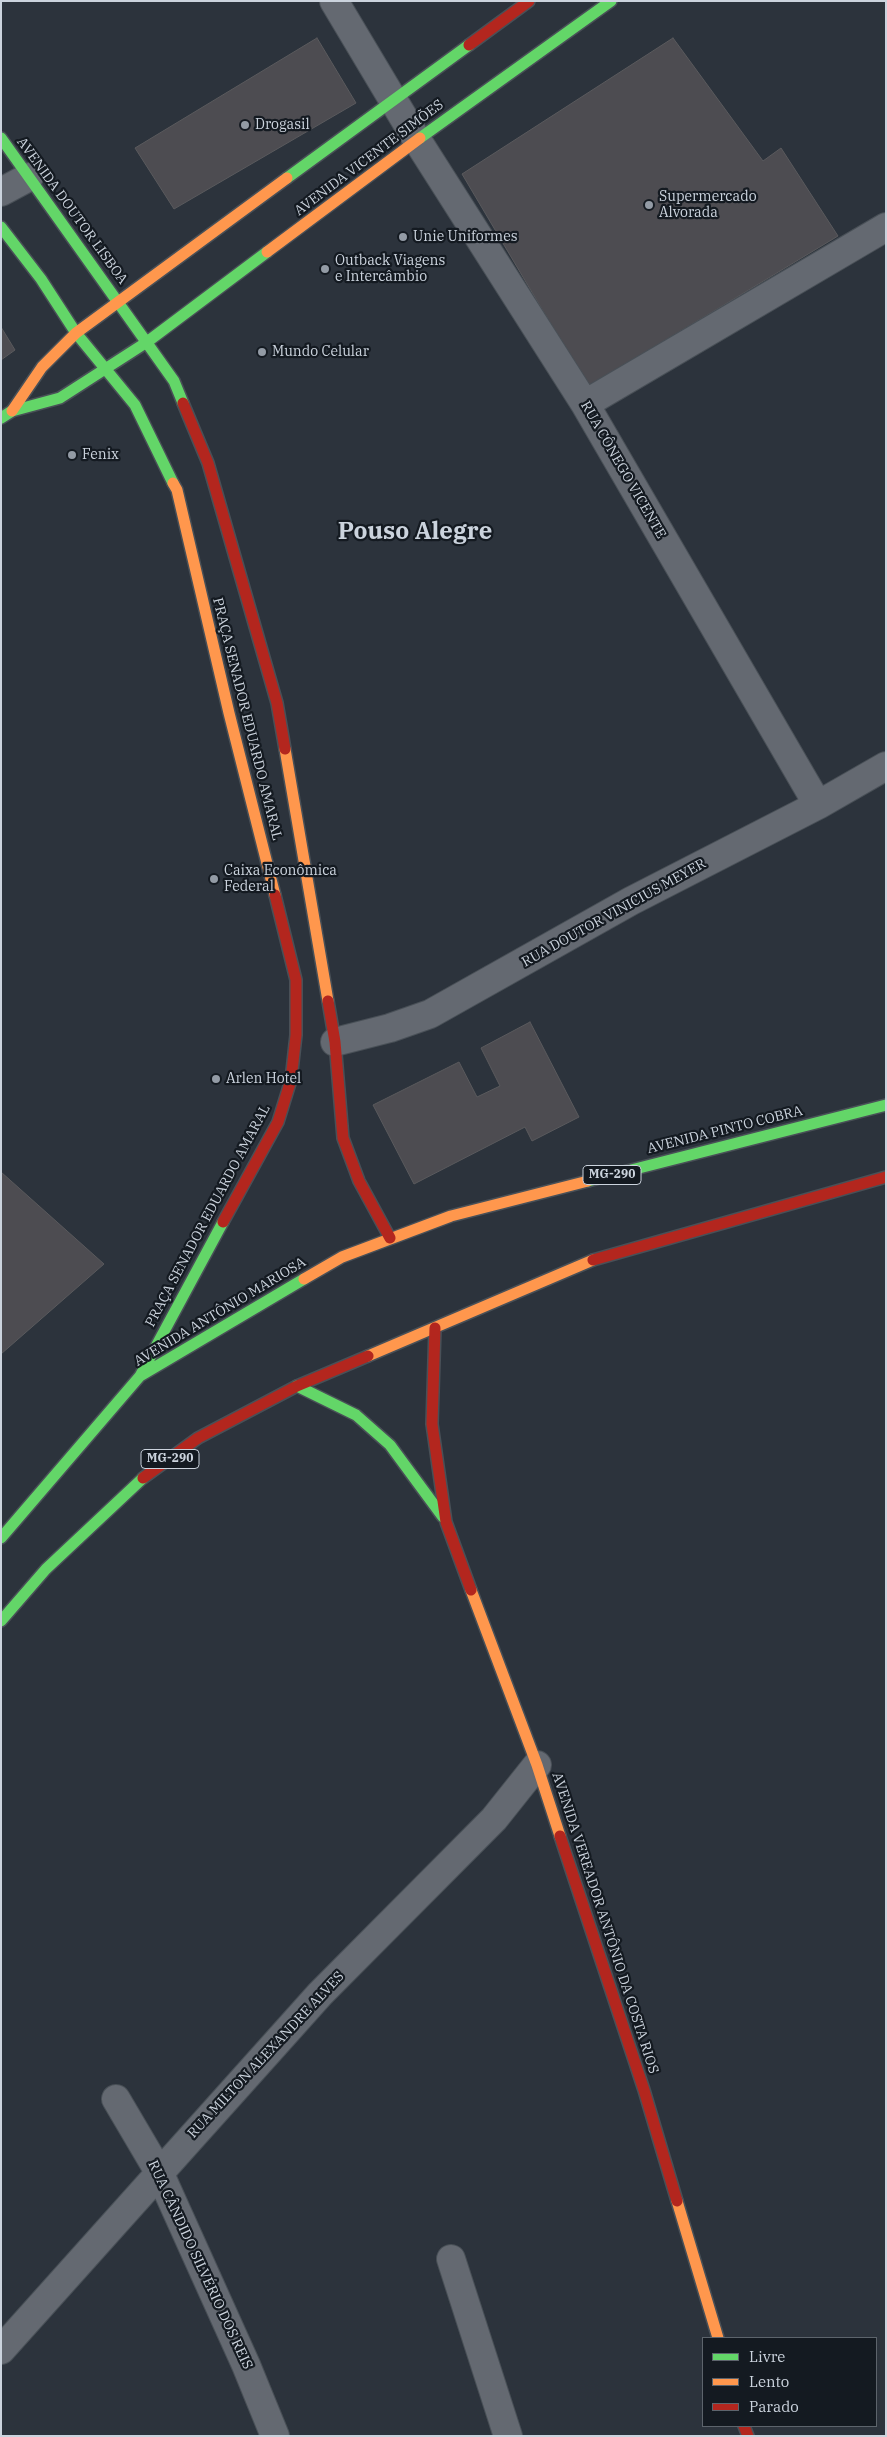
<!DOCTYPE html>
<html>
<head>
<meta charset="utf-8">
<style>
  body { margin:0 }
  #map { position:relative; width:887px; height:2437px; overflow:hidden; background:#2c333c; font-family:"IBM Plex Serif",serif }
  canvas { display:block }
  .frame { position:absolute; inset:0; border:2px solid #cbd3dd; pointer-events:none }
  .legend { position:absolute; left:702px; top:2337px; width:175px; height:90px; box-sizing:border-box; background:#141a21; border:1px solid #5d646c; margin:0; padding:6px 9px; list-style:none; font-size:15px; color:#cbd3dd }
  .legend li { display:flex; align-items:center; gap:10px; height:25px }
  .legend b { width:25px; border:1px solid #5d646c }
</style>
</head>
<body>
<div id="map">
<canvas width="887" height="2437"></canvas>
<div class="frame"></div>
<ul class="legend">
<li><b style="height:6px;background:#63d668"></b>Livre</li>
<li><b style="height:6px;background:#ff974d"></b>Lento</li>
<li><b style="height:6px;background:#b3261e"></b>Parado</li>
</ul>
</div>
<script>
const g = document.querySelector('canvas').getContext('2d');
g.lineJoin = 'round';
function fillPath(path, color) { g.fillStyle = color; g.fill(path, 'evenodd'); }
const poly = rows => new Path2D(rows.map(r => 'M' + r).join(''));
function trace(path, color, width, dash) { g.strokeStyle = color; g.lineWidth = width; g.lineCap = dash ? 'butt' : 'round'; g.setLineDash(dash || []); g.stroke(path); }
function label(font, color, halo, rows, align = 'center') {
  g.font = font + ' "IBM Plex Serif",serif'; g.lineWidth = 4.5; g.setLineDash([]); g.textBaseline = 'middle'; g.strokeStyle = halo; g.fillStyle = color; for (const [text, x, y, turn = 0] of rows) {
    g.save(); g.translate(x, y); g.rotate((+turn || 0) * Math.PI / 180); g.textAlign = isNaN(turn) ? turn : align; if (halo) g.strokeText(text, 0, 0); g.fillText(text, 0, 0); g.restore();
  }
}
const building = poly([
  [317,38,356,103,174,209,135,148,317,38],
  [673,38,763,161,781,148,838,236,588,387,462,174,673,38],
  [1,327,15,350,1,360,1,327],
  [530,1022,579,1117,532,1141,525,1127,414,1184,373,1105,459,1062,477,1097,500,1086,481,1048,530,1022],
  [1,1172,104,1264,1,1354,1,1172]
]);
fillPath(building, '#4d4c51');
trace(building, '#5a5a5d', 1);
const street = poly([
  [334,1,417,140,585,404,818,805],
  [1,192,29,177],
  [585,404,886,227],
  [335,1042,390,1028,430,1014,631,901,818,805,886,766],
  [116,2099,159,2172,246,2365,275,2436],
  [451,2259,508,2436],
  [1,2350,320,1994,494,1819,537,1765]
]);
const fast = poly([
  [1,138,174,381,183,403],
  [420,138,611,1],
  [287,178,469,45],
  [1,227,41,279,76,333,135,405,173,483],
  [1,418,12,411,60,398,147,342,267,252],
  [588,1181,886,1105],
  [140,1376,223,1222],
  [297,1386,356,1415,390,1445,443,1517],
  [1,1538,140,1376,304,1279],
  [1,1621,46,1569,143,1478]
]);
const slow = poly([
  [267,252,420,138],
  [12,411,42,367,76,333,287,178],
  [173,483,177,490,229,713,275,895],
  [285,749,328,1001],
  [304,1279,342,1257,451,1216,588,1181],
  [368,1356,593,1260],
  [471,1590,537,1765,560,1836],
  [677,2201,718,2338]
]);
const jam = poly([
  [469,45,529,1],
  [183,403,208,463,277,703,285,749],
  [328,1001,335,1042,343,1138,359,1181,390,1238],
  [223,1222,278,1122,291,1080,296,1035,296,980,275,895],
  [593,1260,886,1177],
  [435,1328,432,1424,446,1522,471,1590],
  [143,1478,198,1438,297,1386,368,1356],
  [560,1836,644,2090,677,2201],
  [744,2426,748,2436]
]);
trace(street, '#495057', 30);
trace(fast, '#495057', 14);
trace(slow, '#495057', 14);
trace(jam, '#495057', 14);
trace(street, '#646971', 28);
trace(fast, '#63d668', 11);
trace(slow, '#ff974d', 11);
trace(jam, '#b3261e', 11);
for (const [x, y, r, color] of [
  [245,125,5,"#939ba5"],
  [649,205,5,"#939ba5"],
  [403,237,5,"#939ba5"],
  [325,269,5,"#939ba5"],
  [262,352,5,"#939ba5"],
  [72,455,5,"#939ba5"],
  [214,879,5,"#939ba5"],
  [216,1079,5,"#939ba5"]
]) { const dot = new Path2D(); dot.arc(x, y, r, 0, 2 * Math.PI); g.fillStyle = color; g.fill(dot); trace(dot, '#141a21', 2); }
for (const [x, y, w] of [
  [612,1175,58],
  [170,1459,58]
]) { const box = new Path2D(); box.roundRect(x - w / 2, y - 9.5, w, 19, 4); g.fillStyle = '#141a21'; g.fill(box); trace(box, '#cbd3dd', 1); }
label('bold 12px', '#cbd3dd', null, [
  ["MG-290",612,1175],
  ["MG-290",170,1459]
]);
label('14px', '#cbd3dd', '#141a21', [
  ["Drogasil",255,125],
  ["Supermercado",659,197],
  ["Alvorada",659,213],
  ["Unie Uniformes",413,237],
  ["Outback Viagens",335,261],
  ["e Intercâmbio",335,277],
  ["Mundo Celular",272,352],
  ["Fenix",82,455],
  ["Caixa Econômica",224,871],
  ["Federal",224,887],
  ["Arlen Hotel",226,1079]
], 'left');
label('14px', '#cbd3dd', '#141a21', [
  ["AVENIDA VICENTE SIMÕES",369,158,-37],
  ["AVENIDA DOUTOR LISBOA",72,211,54],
  ["RUA CÔNEGO VICENTE",623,470,60],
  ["PRAÇA SENADOR EDUARDO AMARAL",247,719,76],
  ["RUA DOUTOR VINICIUS MEYER",614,913,-29],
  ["AVENIDA PINTO COBRA",725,1130,-14],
  ["PRAÇA SENADOR EDUARDO AMARAL",208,1216,-62],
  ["AVENIDA ANTÔNIO MARIOSA",220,1312,-31],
  ["AVENIDA VEREADOR ANTÔNIO DA COSTA RIOS",605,1923,72],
  ["RUA MILTON ALEXANDRE ALVES",266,2055,-47],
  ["RUA CÂNDIDO SILVÉRIO DOS REIS",200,2265,65]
]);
label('bold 24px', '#cbd3dd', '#141a21', [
  ["Pouso Alegre",415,532]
]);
</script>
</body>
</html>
